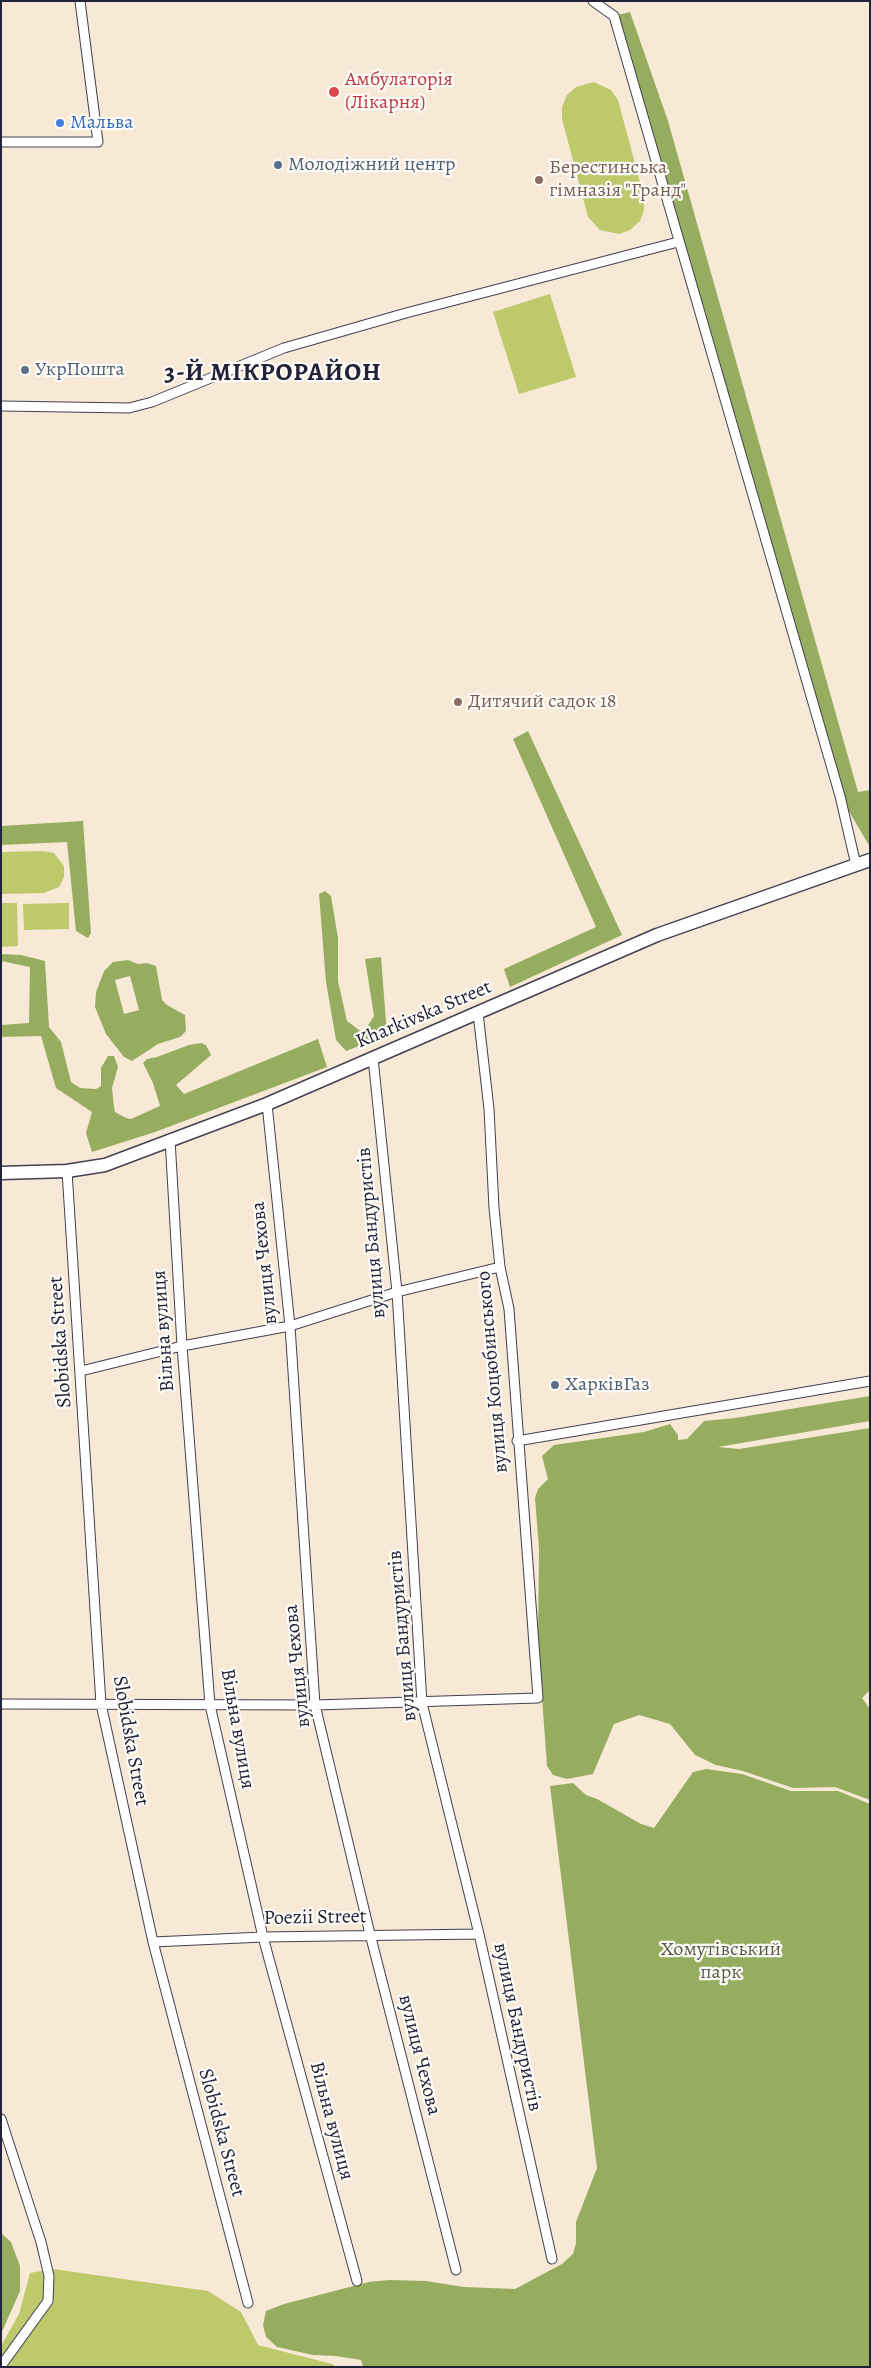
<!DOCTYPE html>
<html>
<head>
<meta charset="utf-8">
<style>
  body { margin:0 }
  #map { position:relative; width:871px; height:2368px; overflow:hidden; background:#f7e9d5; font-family:Alegreya,serif }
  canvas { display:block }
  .frame { position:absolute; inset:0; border:2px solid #22223b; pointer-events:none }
</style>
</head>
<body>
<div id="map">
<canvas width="871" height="2368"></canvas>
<div class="frame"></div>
</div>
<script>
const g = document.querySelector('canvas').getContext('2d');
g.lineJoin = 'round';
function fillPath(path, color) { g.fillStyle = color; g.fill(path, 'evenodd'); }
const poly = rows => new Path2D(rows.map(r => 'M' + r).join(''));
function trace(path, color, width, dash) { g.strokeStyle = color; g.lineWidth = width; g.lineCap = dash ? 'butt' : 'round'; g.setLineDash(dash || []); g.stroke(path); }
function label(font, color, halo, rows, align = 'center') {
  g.font = font + ' Alegreya,serif'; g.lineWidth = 4.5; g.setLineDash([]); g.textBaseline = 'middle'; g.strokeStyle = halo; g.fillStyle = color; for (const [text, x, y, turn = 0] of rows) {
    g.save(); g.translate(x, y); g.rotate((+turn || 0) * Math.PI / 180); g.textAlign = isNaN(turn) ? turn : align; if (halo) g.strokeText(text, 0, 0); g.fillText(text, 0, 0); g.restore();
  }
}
fillPath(poly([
  [594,82,611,90,618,100,644,197,644,210,640,221,630,230,619,234,600,230,588,217,562,119,562,107,567,95,576,87],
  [550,294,576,377,519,394,493,312],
  [43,851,54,853,64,866,64,877,59,887,44,893,1,894,1,852],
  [1,903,17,903,18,946,1,947],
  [69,903,69,929,24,930,23,904],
  [53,2269,208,2291,241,2312,258,2345,332,2364,336,2367,1,2367,1,2346,19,2314,30,2273]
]), '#bdc96b');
fillPath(poly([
  [630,12,668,121,858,792,870,790,870,847,840,796,614,16],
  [528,731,622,935,510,987,504,969,596,927,513,739],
  [83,821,91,933,88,938,76,931,67,842,1,845,1,826],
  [325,891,331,896,338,938,338,981,347,1021,363,1033,374,1016,365,959,381,957,387,1035,346,1051,336,1040,326,982,319,894],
  [1,954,21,955,45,961,49,1027,61,1042,71,1082,80,1088,96,1089,101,1086,101,1068,108,1056,114,1056,118,1067,112,1088,114,1107,115,1112,126,1118,131,1119,160,1106,153,1083,143,1063,147,1059,157,1057,189,1045,201,1043,206,1045,211,1055,176,1085,184,1094,318,1039,327,1067,155,1132,92,1152,86,1133,92,1112,56,1088,41,1036,1,1037,1,1025,29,1023,30,967,1,961],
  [128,960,138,964,147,963,156,966,162,1000,167,1005,185,1015,186,1031,180,1037,158,1044,132,1061,124,1057,106,1034,95,1007,96,992,104,971,113,962],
  [130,976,139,1010,124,1014,115,980],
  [870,1396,870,1421,718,1447,739,1449,870,1428,870,1690,862,1698,870,1709,870,1800,835,1787,793,1788,743,1771,716,1765,695,1755,670,1724,639,1715,614,1724,593,1774,567,1779,553,1775,547,1766,538,1641,539,1549,535,1498,538,1489,548,1479,542,1456,554,1445,644,1432,670,1424,678,1435,678,1440,687,1439,704,1421,735,1418],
  [706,1769,742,1774,791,1791,838,1791,870,1804,870,2367,363,2367,361,2360,336,2356,313,2355,277,2347,266,2337,263,2325,266,2311,284,2304,369,2282,389,2280,426,2281,464,2287,515,2289,562,2264,573,2254,576,2243,576,2222,597,2168,550,1786,573,1783,586,1795,597,1799,641,1824,654,1828,693,1772],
  [1,2233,11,2242,20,2266,20,2291,1,2334]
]), '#96ad5f');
const street = poly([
  [593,1,614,16,840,796,856,865],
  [1,142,98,142,80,1],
  [1,406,129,408,152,402,284,348,406,313,678,242],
  [373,1058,397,1292,422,1703,479,1934,552,2259],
  [267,1104,290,1326,315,1705,370,1934,456,2270],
  [170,1139,182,1346,210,1705,263,1937,357,2281],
  [67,1171,101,1704,153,1942,248,2303],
  [81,1371,182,1346,290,1326,397,1292,500,1267],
  [517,1441,870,1381],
  [1,1704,315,1705,538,1698,509,1309,500,1267,494,1208,489,1109,478,1013],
  [153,1942,263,1937,479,1934],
  [1,2119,41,2242,49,2276,48,2301,1,2366]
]);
const secondary = poly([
  [1,1173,67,1171,105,1165,267,1104,657,935,870,860]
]);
trace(street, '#424052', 11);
trace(secondary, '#424052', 15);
trace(street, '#fff', 9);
trace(secondary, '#fff', 12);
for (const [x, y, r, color] of [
  [334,92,6,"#e0444e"],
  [60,123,5,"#3f7fe0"],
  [278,165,5,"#5c6f8a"],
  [539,180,5,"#8d6e63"],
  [25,370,5,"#5c6f8a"],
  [458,702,5,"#8d6e63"],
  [555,1385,5,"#5c6f8a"]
]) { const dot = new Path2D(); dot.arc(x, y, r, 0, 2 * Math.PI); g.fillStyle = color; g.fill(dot); trace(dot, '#fdfcf7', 2); }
label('20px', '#be3a42', '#fdfcf7', [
  ["Амбулаторія",345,80],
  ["(Лікарня)",345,103]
], 'left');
label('20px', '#366cbe', '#fdfcf7', [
  ["Мальва",70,123]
], 'left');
label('20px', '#4e5e75', '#fdfcf7', [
  ["Молодіжний центр",288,165],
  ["УкрПошта",35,370],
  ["ХарківГаз",565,1385]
], 'left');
label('20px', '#785e54', '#fdfcf7', [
  ["Берестинська",549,168],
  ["гімназія \"Гранд\"",549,191],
  ["Дитячий садок 18",468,702]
], 'left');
label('20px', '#22223b', '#fdfcf7', [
  ["Kharkivska Street",424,1015,-23],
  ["вулиця Бандуристів",372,1233,-95],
  ["вулиця Чехова",265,1263,-96],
  ["Вільна вулиця",164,1331,-94],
  ["Slobidska Street",61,1342,-94],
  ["вулиця Коцюбинського",493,1372,-95],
  ["вулиця Бандуристів",403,1636,-95],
  ["вулиця Чехова",298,1666,-96],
  ["Вільна вулиця",237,1729,80],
  ["Slobidska Street",130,1741,80],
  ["Poezii Street",315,1918,-1],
  ["вулиця Бандуристів",517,2027,78],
  ["вулиця Чехова",419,2055,76],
  ["Вільна вулиця",331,2121,75],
  ["Slobidska Street",221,2133,75]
]);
label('20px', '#585c4c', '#fdfcf7', [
  ["Хомутівський",721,1950],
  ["парк",721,1973]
]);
g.letterSpacing = '1px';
label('bold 25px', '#22223b', '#fdfcf7', [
  ["3-Й МІКРОРАЙОН",273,374]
]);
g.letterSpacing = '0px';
</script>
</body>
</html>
